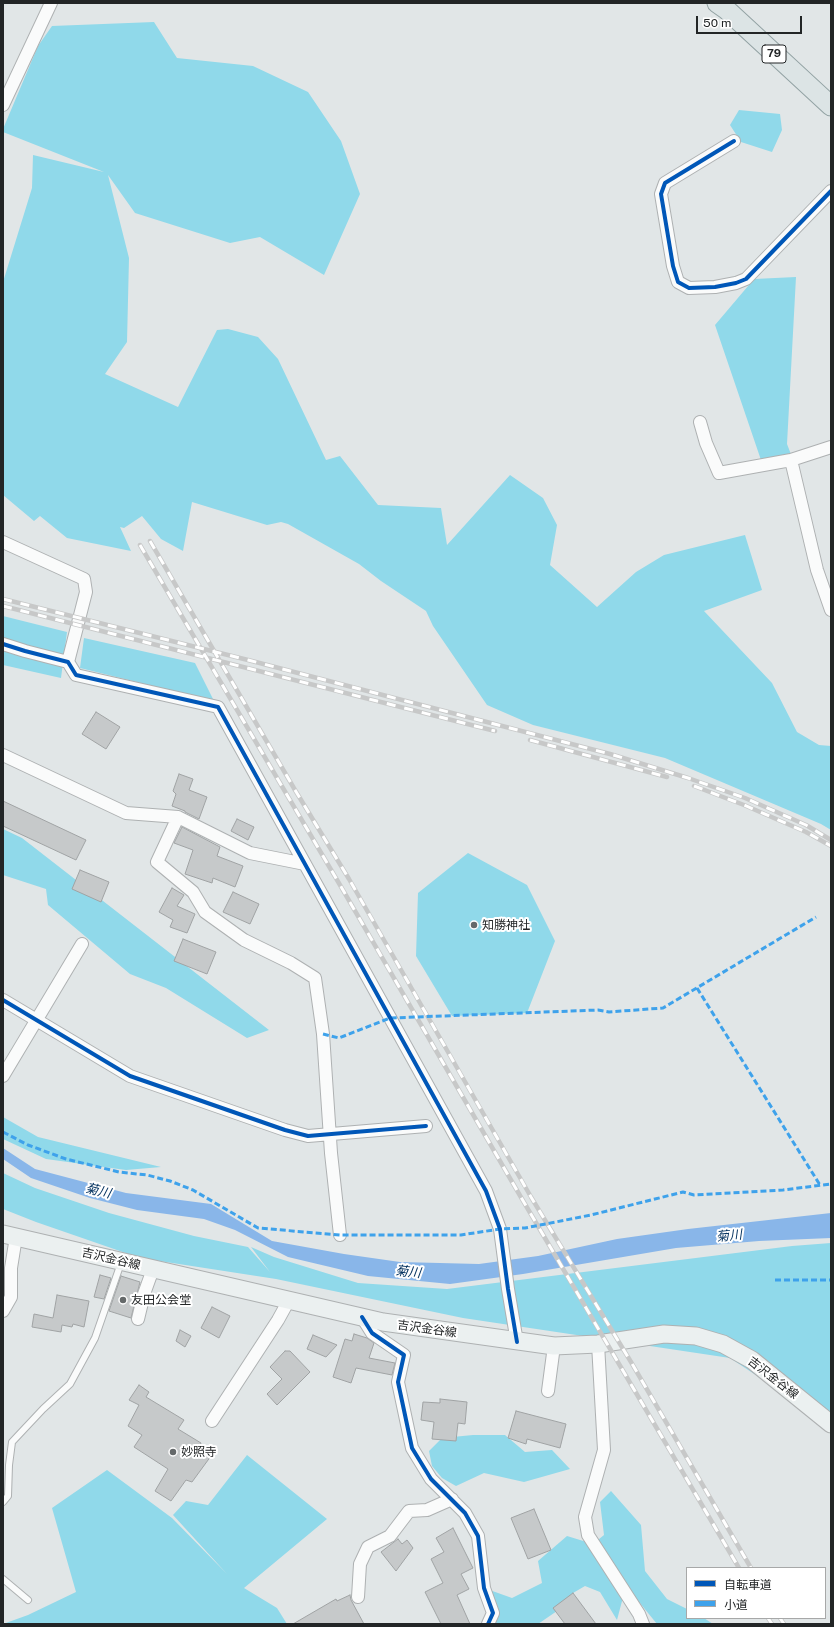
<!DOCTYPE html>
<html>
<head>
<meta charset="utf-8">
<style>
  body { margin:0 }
  #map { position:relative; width:834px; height:1627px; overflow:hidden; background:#e1e6e7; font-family:"Public Sans","Noto Sans JP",sans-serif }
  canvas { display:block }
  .frame { position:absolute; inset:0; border:4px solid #222526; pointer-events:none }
  .legend { position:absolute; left:686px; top:1567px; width:140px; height:52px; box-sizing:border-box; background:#fff; border:1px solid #a7a8a8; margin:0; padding:5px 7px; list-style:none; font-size:12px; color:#222526 }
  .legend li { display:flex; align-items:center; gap:8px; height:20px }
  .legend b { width:20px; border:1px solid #a7a8a8 }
  .scale { position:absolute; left:696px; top:16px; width:106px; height:18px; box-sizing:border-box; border:2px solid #222526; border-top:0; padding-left:5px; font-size:12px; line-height:14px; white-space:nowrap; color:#222526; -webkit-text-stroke:3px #fff; paint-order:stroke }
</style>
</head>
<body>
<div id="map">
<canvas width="834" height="1627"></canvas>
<div class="frame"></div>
<ul class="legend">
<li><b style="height:5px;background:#0057b8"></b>自転車道</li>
<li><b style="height:5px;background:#3ea2eb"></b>小道</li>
</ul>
<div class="scale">50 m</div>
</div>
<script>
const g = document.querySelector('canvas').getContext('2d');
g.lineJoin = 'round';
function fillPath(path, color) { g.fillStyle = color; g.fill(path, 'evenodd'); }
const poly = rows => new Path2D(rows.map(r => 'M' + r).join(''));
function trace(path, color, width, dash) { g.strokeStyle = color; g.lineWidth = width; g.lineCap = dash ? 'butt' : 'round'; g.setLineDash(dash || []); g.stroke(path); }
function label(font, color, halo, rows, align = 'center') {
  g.font = font + ' "Public Sans","Noto Sans JP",sans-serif'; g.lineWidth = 4; g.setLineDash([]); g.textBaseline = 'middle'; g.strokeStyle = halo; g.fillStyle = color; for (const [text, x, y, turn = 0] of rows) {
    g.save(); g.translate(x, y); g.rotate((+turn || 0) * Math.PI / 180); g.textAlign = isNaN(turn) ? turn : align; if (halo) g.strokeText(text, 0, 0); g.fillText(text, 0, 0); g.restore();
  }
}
fillPath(poly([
  [154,22,177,58,253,66,308,92,341,141,360,194,324,275,260,237,230,243,135,213,108,175,129,258,127,342,105,374,178,407,217,330,228,329,258,337,278,359,326,460,340,456,378,505,441,508,447,545,510,475,543,498,557,525,550,565,597,607,636,572,664,555,745,535,762,590,704,611,772,683,797,732,819,745,831,746,831,830,821,824,665,758,533,725,487,705,433,626,426,611,381,581,359,564,288,524,281,522,267,525,192,502,183,551,161,539,142,516,124,528,120,527,131,551,67,538,40,516,34,521,3,495,3,282,32,188,33,155,104,172,3,132,3,129,38,46,52,26],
  [739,110,780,114,782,130,772,152,741,142,730,125],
  [796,277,787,444,792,457,762,463,715,325,754,279],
  [3,616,67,632,61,678,3,665],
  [84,638,195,663,214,701,80,668],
  [3,829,22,838,269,1030,247,1038,166,988,130,974,48,905,46,889,3,875],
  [468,853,527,885,555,941,527,1013,452,1016,416,956,418,893],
  [3,1117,38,1137,161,1167,126,1170,46,1159,3,1139],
  [3,1173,35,1188,109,1213,194,1236,248,1247,270,1272,251,1247,274,1257,358,1283,447,1289,792,1246,831,1243,831,1428,827,1422,730,1358,463,1318,276,1279,140,1258,36,1222,3,1209],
  [473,1435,505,1435,525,1452,552,1450,570,1469,524,1482,484,1473,456,1486,442,1478,432,1466,429,1451,442,1438],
  [247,1455,327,1519,244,1588,277,1608,287,1624,3,1624,28,1615,76,1592,52,1508,107,1470,172,1518,227,1574,173,1515,186,1501,208,1505],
  [611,1491,641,1525,645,1571,667,1599,687,1609,687,1618,704,1618,713,1624,657,1624,626,1586,617,1620,600,1592,585,1586,573,1593,557,1611,538,1624,491,1624,484,1588,512,1598,542,1583,538,1561,567,1536,593,1544,604,1535,600,1502]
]), '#90d9ea');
fillPath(poly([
  [3,1148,35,1169,126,1193,211,1204,272,1241,344,1254,400,1262,479,1264,538,1256,617,1239,688,1229,831,1213,831,1238,759,1241,676,1248,523,1274,450,1284,368,1276,288,1257,235,1230,204,1219,137,1210,90,1198,31,1178,3,1159]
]), '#89b6e9');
const building = poly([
  [96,712,120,727,106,749,82,734,96,712],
  [179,774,193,779,189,790,207,797,199,819,185,812,185,811,172,806,176,794,173,791,179,774],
  [3,801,86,840,76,860,3,826,3,801],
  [237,819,254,827,248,840,231,831,237,819],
  [182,827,220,847,217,856,243,866,235,887,213,878,212,883,185,874,193,850,174,843,182,827],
  [80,870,109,882,101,902,72,889,80,870],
  [172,888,184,895,177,906,195,914,187,933,170,927,173,920,159,912,172,888],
  [233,892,259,904,250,924,223,912,233,892],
  [183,939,216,952,207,974,174,961,183,939],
  [100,1275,111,1278,104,1299,94,1297,100,1275],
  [121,1276,140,1282,131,1318,109,1311,121,1276],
  [57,1295,89,1301,84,1327,73,1324,72,1327,62,1325,61,1332,32,1327,34,1314,53,1318,57,1295],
  [212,1307,230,1316,219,1338,201,1328,212,1307],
  [180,1330,191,1336,185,1347,176,1341,180,1330],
  [354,1334,367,1338,374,1343,369,1358,395,1363,392,1375,356,1368,351,1383,333,1377,345,1339,352,1341,354,1334],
  [313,1335,337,1345,326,1357,307,1349,313,1335],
  [285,1351,290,1351,310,1372,277,1405,267,1394,282,1379,270,1367,285,1351],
  [139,1385,149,1392,146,1397,184,1420,178,1429,201,1443,199,1448,211,1456,192,1482,186,1480,171,1501,155,1491,168,1469,134,1447,142,1435,128,1426,139,1405,129,1400,139,1385],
  [440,1399,467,1402,465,1424,458,1423,456,1441,432,1439,434,1422,421,1420,423,1402,440,1403,440,1399],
  [516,1411,566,1424,560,1448,527,1439,526,1444,508,1438,516,1411],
  [534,1509,551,1550,528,1559,511,1518,534,1509],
  [453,1528,473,1568,461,1574,469,1589,457,1595,470,1624,441,1624,425,1592,443,1583,431,1559,444,1552,436,1538,453,1528],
  [398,1539,402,1544,407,1540,413,1548,396,1571,381,1552,398,1539],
  [573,1593,596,1624,565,1624,553,1608,573,1593],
  [350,1595,351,1600,364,1624,293,1624,336,1599,337,1601,350,1595]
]);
fillPath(building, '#c6c9ca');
trace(building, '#a0a3a4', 1);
const service = poly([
  [3,1502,8,1496,9,1465,12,1442,43,1409,70,1384,95,1338,121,1263],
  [3,1579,28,1600]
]);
const minor = poly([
  [3,105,51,3],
  [734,141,665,183,661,194,673,266,678,282,689,288,715,287,736,283,746,279,831,191],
  [700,422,706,443,719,473,791,460,831,447],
  [791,460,817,570,831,610],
  [3,542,84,579,86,592,68,662],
  [3,644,25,651,68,662,76,675,218,707,486,1191,500,1229,508,1289,517,1342],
  [3,755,126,813,178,817,250,853,305,864],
  [178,817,157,862,193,892,205,912,244,940,291,963,315,978,323,1034,331,1153,340,1235],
  [3,1000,130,1076,285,1130,308,1136,426,1126],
  [3,1076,82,944],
  [3,1311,11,1297,11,1268,16,1237],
  [362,1317,372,1333,404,1355,398,1382,412,1448,431,1479,465,1513,478,1536,484,1588,493,1613,488,1624],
  [138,1319,144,1294,153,1269],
  [598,1344,604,1450,585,1517,588,1535,639,1614,643,1624],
  [548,1391,554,1346],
  [212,1421,278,1320,289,1300],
  [358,1597,360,1564,368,1547,390,1536,409,1511,427,1510,452,1499]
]);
const secondary = poly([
  [3,1234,383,1322,554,1346,598,1344,664,1334,696,1336,723,1344,752,1360,831,1424]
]);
const primary = poly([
  [717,3,727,10,831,106]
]);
trace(service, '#aeb1b2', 8);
trace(minor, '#aeb1b2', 14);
trace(secondary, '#aeb1b2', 19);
trace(primary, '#92a2a3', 21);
trace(service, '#fafbfb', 6);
trace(minor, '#fafbfb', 12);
trace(secondary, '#ebf0f0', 17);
trace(primary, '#dce4e5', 19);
const rail = poly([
  [150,541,295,790,349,879,531,1197,631,1362,751,1568],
  [140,545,340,885,522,1199,739,1568],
  [3,599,248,660,610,754,688,778,745,798,806,825,831,840],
  [3,606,495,731],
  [530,740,667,777],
  [694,786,744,805,806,832,831,846],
  [768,1618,772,1624],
  [780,1618,784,1624]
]);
trace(rail, '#c7c8c8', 4.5);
trace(rail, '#fff', 3, [9]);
trace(poly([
  [697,988,820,1185],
  [323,1034,339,1038,390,1018,598,1010,609,1012,663,1008,816,917],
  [3,1132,28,1145,66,1159,119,1172,147,1175,170,1181,193,1190,258,1228,340,1235,461,1235,500,1229,525,1228,591,1215,683,1192,694,1195,783,1190,831,1184],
  [775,1280,831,1280]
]), '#3ea2eb', 3, [6, 3]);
trace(poly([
  [734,141,665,183,661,194,673,266,678,282,689,288,715,287,736,283,746,279,831,191],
  [3,644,25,651,68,662,76,675,218,707,486,1191,500,1229,508,1289,517,1342],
  [3,1000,130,1076,285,1130,308,1136,426,1126],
  [362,1317,372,1333,404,1355,398,1382,412,1448,431,1479,465,1513,478,1536,484,1588,493,1613,488,1624]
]), '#0057b8', 4);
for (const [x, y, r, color] of [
  [474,925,4,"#65696a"],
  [123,1300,4,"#65696a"],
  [173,1452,4,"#65696a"]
]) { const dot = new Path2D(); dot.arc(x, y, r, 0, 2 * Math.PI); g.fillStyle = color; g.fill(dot); trace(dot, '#fff', 1.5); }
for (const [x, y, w] of [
  [774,54,24]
]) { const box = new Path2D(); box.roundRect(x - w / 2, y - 9, w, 18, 3); g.fillStyle = '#fff'; g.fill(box); trace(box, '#222526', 1); }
label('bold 11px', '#222526', null, [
  ["79",774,54]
]);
label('12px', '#222526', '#fff', [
  ["知勝神社",482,925],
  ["友田公会堂",131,1300],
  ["妙照寺",181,1452]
], 'left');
label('12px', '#222526', '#fff', [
  ["吉沢金谷線",111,1259,13],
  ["吉沢金谷線",427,1329,8],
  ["吉沢金谷線",773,1378,38]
]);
label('italic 13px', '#053360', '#fff', [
  ["菊川",98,1191,13],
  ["菊川",729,1236,-6],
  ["菊川",408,1272,6]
]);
</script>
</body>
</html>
